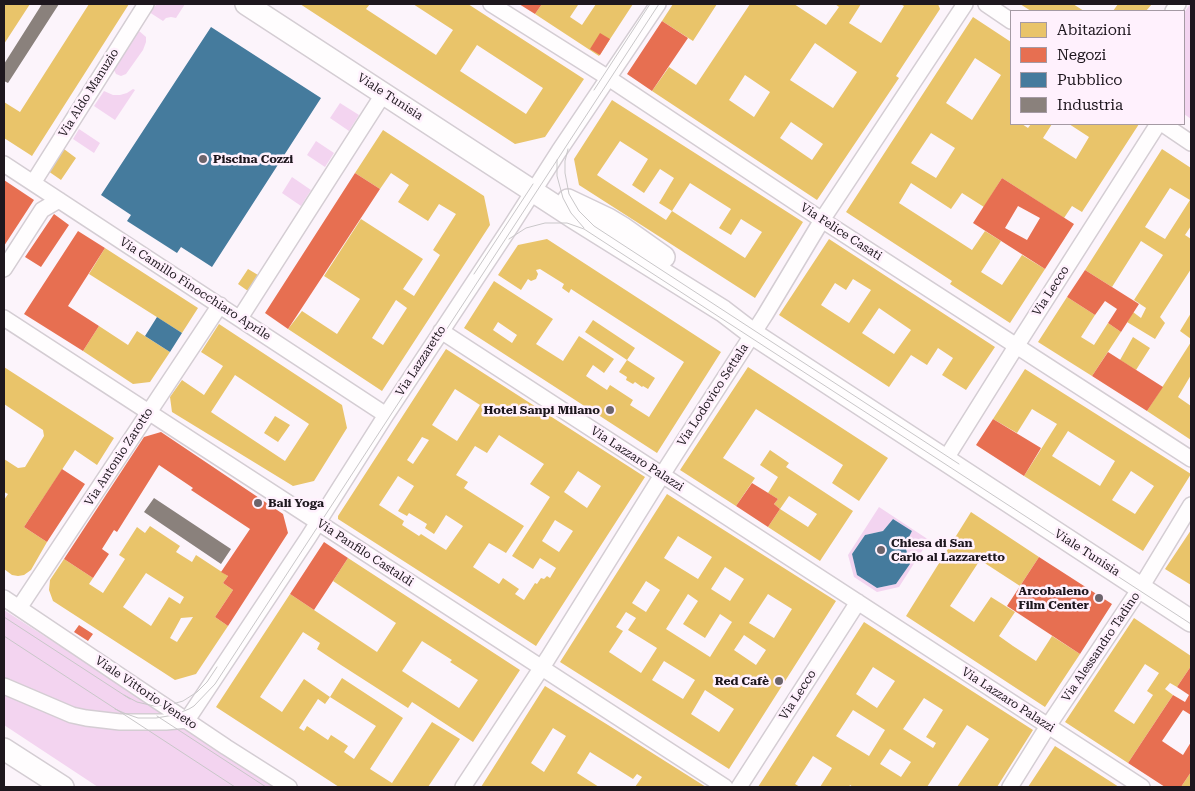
<!DOCTYPE html>
<html>
<head>
<meta charset="utf-8">
<style>
  body { margin:0 }
  #map { position:relative; width:1195px; height:791px; overflow:hidden; background:#fcf4fb; font-family:"Roboto Serif",serif }
  canvas { display:block }
  .frame { position:absolute; inset:0; border:5px solid #1e171e; pointer-events:none }
  .legend { position:absolute; left:1010px; top:10px; width:175px; height:115px; box-sizing:border-box; background:#fff1fd; border:1px solid #a59aa4; margin:0; padding:6px 9px; list-style:none; font-size:15px; color:#1e171e }
  .legend li { display:flex; align-items:center; gap:10px; height:25px }
  .legend b { width:25px; border:1px solid #a59aa4 }
</style>
</head>
<body>
<div id="map">
<canvas width="1195" height="791"></canvas>
<div class="frame"></div>
<ul class="legend">
<li><b style="height:14px;background:#e9c46a"></b>Abitazioni</li>
<li><b style="height:14px;background:#e76f51"></b>Negozi</li>
<li><b style="height:14px;background:#457b9d"></b>Pubblico</li>
<li><b style="height:14px;background:#8a817c"></b>Industria</li>
</ul>
</div>
<script>
const g = document.querySelector('canvas').getContext('2d');
g.lineJoin = 'round';
function fillPath(path, color) { g.fillStyle = color; g.fill(path, 'evenodd'); }
const poly = rows => new Path2D(rows.map(r => 'M' + r).join(''));
function trace(path, color, width, dash) { g.strokeStyle = color; g.lineWidth = width; g.lineCap = dash ? 'butt' : 'round'; g.setLineDash(dash || []); g.stroke(path); }
function label(font, color, halo, rows, align = 'center') {
  g.font = font + ' "Roboto Serif",serif'; g.lineWidth = 5; g.setLineDash([]); g.textBaseline = 'middle'; g.strokeStyle = halo; g.fillStyle = color; for (const [text, x, y, turn = 0] of rows) {
    g.save(); g.translate(x, y); g.rotate((+turn || 0) * Math.PI / 180); g.textAlign = isNaN(turn) ? turn : align; if (halo) g.strokeText(text, 0, 0); g.fillText(text, 0, 0); g.restore();
  }
}
fillPath(poly([
  [157,4,185,4,176,18,171,17,166,18,163,21,149,12],
  [1190,4,1191,4,1191,119,1184,114,1184,13],
  [138,30,146,37,146,42,143,50,126,74,121,76,116,74,114,70,115,65],
  [133,89,135,90,115,120,94,106,104,91,113,95,120,95,127,93],
  [340,103,359,115,349,131,330,118],
  [79,129,100,143,94,153,73,139],
  [316,141,334,153,325,167,307,155],
  [292,177,311,190,301,206,282,193],
  [879,507,929,540,899,587,877,592,854,577,848,555],
  [893,519,912,531,905,545,910,564,896,584,877,588,857,575,852,554,865,535,883,531],
  [4,610,223,751,278,787,98,787,4,725]
]), '#f3d4f0');
fillPath(poly([
  [4,4,30,4,4,44],
  [89,4,129,4,32,156,4,138,4,102,20,112],
  [300,4,370,4,366,9,436,55,453,30,413,4,468,4,584,79,545,137,515,144],
  [477,45,543,88,526,114,460,71],
  [542,4,576,4,578,5,570,17,582,25,596,4,633,4,599,56,535,14],
  [673,4,717,4,693,41,662,21],
  [750,4,794,4,826,25,839,7,835,4,861,4,849,23,881,43,904,6,900,4,938,4,940,9,896,76,899,78,817,200,652,91,669,67,696,85],
  [815,43,857,72,833,108,790,80],
  [745,75,770,92,754,117,729,100],
  [791,122,823,144,812,160,780,138],
  [1020,4,1073,4,1084,11,1031,11],
  [1118,4,1152,4,1146,11,1113,11],
  [973,17,1011,42,1011,124,1022,124,1028,128,1031,124,1052,124,1043,138,1076,159,1089,137,1069,124,1139,124,1082,212,1072,206,1064,218,1002,178,984,207,962,193,951,209,911,183,899,203,972,250,985,231,1001,241,981,272,1002,285,1022,255,1045,269,1010,323,950,284,952,281,846,212],
  [975,58,1001,75,972,120,946,103],
  [931,133,955,148,936,178,911,163],
  [612,100,803,222,755,298,579,185,574,159],
  [620,141,648,159,632,185,644,193,660,169,674,178,659,203,672,211,690,183,731,209,719,228,731,235,741,219,762,232,745,258,672,211,666,220,597,175],
  [383,130,484,196,490,225,382,391,288,329,302,311,337,334,360,299,324,276,361,219,423,259,403,289,414,296,440,255,433,250,456,214,439,204,428,221,398,202,409,185,391,173,380,189,355,173],
  [396,300,407,308,383,345,372,338],
  [64,149,76,158,61,180,48,171],
  [1162,149,1191,168,1191,226,1185,235,1191,239,1191,269,1160,317,1165,323,1155,339,1127,322,1133,312,1141,318,1146,308,1134,300,1163,255,1141,241,1112,287,1085,270],
  [1170,188,1190,200,1165,239,1145,227],
  [547,239,721,352,657,453,464,328,494,281,553,319,536,344,563,361,579,336,614,359,604,373,593,365,586,376,607,390,610,385,633,400,630,405,649,417,684,362,571,289,569,293,562,288,564,284,540,269,536,270,538,274,536,279,531,281,528,279,521,290,498,275,518,245],
  [498,322,517,335,512,343,493,330],
  [829,239,995,347,966,390,942,375,953,358,938,348,927,365,911,355,889,387,779,315],
  [853,279,871,290,849,323,821,305,835,283,846,290],
  [879,308,911,330,894,354,862,333],
  [105,248,198,308,182,333,89,274],
  [248,269,258,275,248,291,238,284],
  [1067,297,1095,315,1081,337,1094,345,1108,323,1121,332,1092,376,1038,342],
  [1191,313,1191,339,1180,331],
  [593,320,635,348,627,360,585,332],
  [219,324,342,405,347,428,314,481,293,486,172,412,170,397,182,380,204,395,223,366,201,352],
  [235,375,309,424,285,461,211,412],
  [99,326,128,345,137,331,170,352,150,382,133,384,83,351],
  [1133,337,1150,348,1136,370,1120,360],
  [1191,342,1191,375,1178,397,1191,406,1191,440,1147,411],
  [446,349,645,477,536,646,338,519,338,516],
  [455,389,480,405,457,441,432,425],
  [499,435,544,464,530,484,550,497,512,556,533,569,540,558,556,568,550,578,547,576,544,579,541,578,537,584,535,583,524,600,515,594,519,589,503,578,499,584,473,567,489,543,506,553,524,526,464,488,468,482,456,475,475,446,487,453],
  [422,437,429,440,413,464,407,460],
  [578,471,601,486,587,508,564,492],
  [398,476,414,486,398,511,407,516,409,513,427,524,425,528,434,534,446,515,463,526,446,550,421,534,419,536,402,525,404,521,379,505],
  [555,520,573,531,559,552,542,541],
  [627,360,655,378,648,389,643,386,642,387,635,382,633,384,626,380,627,377,619,372],
  [4,367,114,438,97,465,75,450,24,527,47,542,31,570,24,575,18,576,12,575,4,569,4,500,8,494,4,492,4,459,18,468,25,467,44,436,43,430,4,404],
  [748,367,888,458,859,501,832,483,843,465,756,409,723,458,755,478,736,506,680,470],
  [1025,369,1191,474,1143,551,1024,476,1057,424,1032,409,1017,433,993,419],
  [1068,431,1115,461,1100,486,1052,456],
  [1131,471,1154,486,1135,514,1112,500],
  [275,416,290,425,278,442,264,433],
  [770,450,789,463,786,467,853,511,820,561,768,527,780,509,808,527,817,514,789,496,780,509,774,504,778,499,768,493,778,477,760,465],
  [667,494,836,601,729,769,560,662],
  [678,536,712,557,698,579,664,558],
  [725,567,744,579,730,601,711,589],
  [646,581,660,590,646,612,632,603],
  [688,594,698,601,683,624,705,638,720,614,732,622,710,657,666,629],
  [768,594,792,609,774,638,749,623],
  [626,612,636,618,628,630,657,648,641,673,609,652,623,631,616,627],
  [744,635,766,650,756,665,734,650],
  [664,661,695,680,683,699,652,680],
  [705,690,734,709,719,732,691,714],
  [971,512,1039,557,1020,586,980,560,950,606,974,622,991,597,1015,612,999,636,1013,646,1036,661,1052,636,1080,654,1045,707,906,616],
  [150,526,180,546,176,552,192,562,196,555,228,576,223,583,233,590,215,617,228,626,196,674,175,680,53,601,49,590,50,580,64,559,93,578,89,584,103,593,125,559,119,555,137,527,145,533],
  [146,573,184,597,180,604,169,597,151,626,123,607],
  [193,617,177,642,170,638,181,618],
  [1191,530,1191,585,1165,569],
  [348,558,520,670,473,742,412,702,408,708,341,665,317,649,320,643,303,632,260,697,282,712,304,679,330,697,325,704,318,699,299,728,304,731,307,726,328,740,331,735,348,746,344,752,354,759,376,726,330,697,342,678,403,718,370,769,392,783,432,722,460,739,428,787,339,787,216,707,290,594,377,652,396,623,333,581],
  [422,641,452,660,450,662,478,680,459,708,402,671],
  [1134,618,1191,656,1191,666,1177,687,1170,683,1165,689,1173,695,1128,763,1065,722],
  [1145,664,1159,673,1147,691,1153,695,1134,724,1114,711],
  [864,622,1033,730,997,787,957,787,989,739,967,725,927,787,853,787,850,785,849,787,820,787,832,768,813,756,795,784,800,787,758,787],
  [873,667,895,681,877,708,856,694],
  [924,698,943,710,926,737,936,743,933,748,903,729],
  [853,710,885,730,869,756,836,736],
  [890,749,911,762,901,777,880,764],
  [545,686,608,725,706,787,635,787,642,777,637,774,633,779,590,752,577,773,599,787,481,787],
  [553,728,566,736,544,772,531,763],
  [1055,746,1119,787,1028,787],
  [1191,772,1191,787,1181,787]
]), '#e9c46a');
fillPath(poly([
  [519,4,542,4,535,14],
  [662,21,688,38,652,91,627,74],
  [600,33,610,39,600,55,590,49],
  [355,173,380,189,288,329,265,313],
  [1002,178,1074,224,1045,269,973,223],
  [1018,206,1040,218,1027,240,1005,228],
  [4,180,34,200,4,246],
  [54,214,69,225,41,267,25,257],
  [78,231,105,248,68,306,99,326,83,351,24,314],
  [1085,270,1139,304,1121,332,1108,323,1117,309,1105,301,1095,315,1067,297],
  [1108,352,1163,387,1147,411,1092,376],
  [993,419,1041,448,1024,476,976,445],
  [161,432,283,514,288,533,228,626,215,617,233,590,223,583,228,576,221,572,250,529,191,490,193,488,159,465,117,532,114,530,102,549,109,554,93,578,64,559,144,437],
  [62,469,85,484,47,542,24,527],
  [752,483,778,499,774,504,780,509,768,527,736,506],
  [324,542,348,558,314,610,290,594],
  [1039,557,1112,604,1080,654,1007,606],
  [79,625,93,634,88,641,74,632],
  [1191,666,1191,715,1183,710,1162,741,1183,755,1191,742,1191,772,1181,787,1165,787,1128,763,1173,695,1185,702,1189,695,1177,687]
]), '#e76f51');
fillPath(poly([
  [211,27,321,98,212,267,181,247,177,253,127,221,131,215,101,195],
  [157,317,182,333,170,352,145,336],
  [893,519,912,531,905,545,910,564,896,584,877,588,857,575,852,554,865,535,883,531]
]), '#457b9d');
fillPath(poly([
  [42,4,59,4,8,83,4,81,4,64],
  [154,498,231,549,221,564,144,512]
]), '#8a817c');
const street = poly([
  [491,4,610,79,822,220,1191,459],
  [986,4,1011,21],
  [1173,11,1178,4],
  [1163,124,1191,143],
  [4,164,386,415],
  [33,183,146,4],
  [4,269,42,210,59,200],
  [4,318,725,787],
  [240,318,384,93],
  [441,331,1142,787],
  [945,460,1017,345,1158,124],
  [4,598,226,747,289,787],
  [19,608,220,305],
  [4,686,72,715,86,718,120,722,166,722,187,720],
  [187,720,308,538,386,415,511,226,559,151,658,4],
  [463,787,548,658,669,464,765,315,822,220,965,4],
  [739,787,858,602],
  [1010,787,1048,726,1143,584,1191,505]
]);
const secondary = poly([
  [246,4,574,218,723,311,753,334,1191,621],
  [568,200,608,219,623,228,664,257],
  [4,749,63,787]
]);
trace(street, '#d4cdd3', 18);
trace(secondary, '#d4cdd3', 24);
trace(street, '#fffdfe', 15);
trace(secondary, '#fffdfe', 21);
trace(poly([
  [594,90,650,4],
  [568,149,565,161,565,173,569,194,579,211,594,226,959,464],
  [557,160,557,176,563,198,571,213,584,228],
  [509,239,526,228,545,223,567,223,584,229,1191,624],
  [474,274,533,184],
  [4,617,130,699],
  [4,636,235,787],
  [124,695,137,702,154,706,168,705,176,703,183,701,197,692,207,682,217,667],
  [115,709,124,713,138,718,156,718,174,715,189,709,194,706,215,684,659,4],
  [157,716,266,787]
]), '#c9c7c9', 1);
for (const [x, y, r, color] of [
  [203,159,5,"#6c646b"],
  [610,410,5,"#6c646b"],
  [258,503,5,"#6c646b"],
  [881,550,5,"#6c646b"],
  [1099,598,5,"#6c646b"],
  [779,681,5,"#6c646b"]
]) { const dot = new Path2D(); dot.arc(x, y, r, 0, 2 * Math.PI); g.fillStyle = color; g.fill(dot); trace(dot, '#fff1fd', 2); }
label('12px', '#1e171e', '#fff1fd', [
  ["Via Aldo Manuzio",89,93,-58],
  ["Viale Tunisia",390,97,33],
  ["Via Felice Casati",841,232,33],
  ["Via Camillo Finocchiaro Aprile",195,289,33],
  ["Via Lecco",1051,291,-57],
  ["Via Lazzaretto",421,361,-57],
  ["Via Lodovico Settala",713,395,-57],
  ["Via Antonio Zarotto",119,457,-57],
  ["Via Lazzaro Palazzi",637,459,33],
  ["Via Panfilo Castaldi",365,553,33],
  ["Viale Tunisia",1087,553,33],
  ["Via Alessandro Tadino",1101,647,-56],
  ["Viale Vittorio Veneto",146,693,34],
  ["Via Lecco",798,695,-57],
  ["Via Lazzaro Palazzi",1008,700,33]
]);
label('bold 12px', '#1e171e', '#fff1fd', [
  ["Piscina Cozzi",213,159],
  ["Hotel Sanpi Milano",600,410,"right"],
  ["Bali Yoga",268,503],
  ["Chiesa di San",891,543],
  ["Carlo al Lazzaretto",891,557],
  ["Arcobaleno",1089,591,"right"],
  ["Film Center",1089,605,"right"],
  ["Red Cafè",769,681,"right"]
], 'left');
</script>
</body>
</html>
